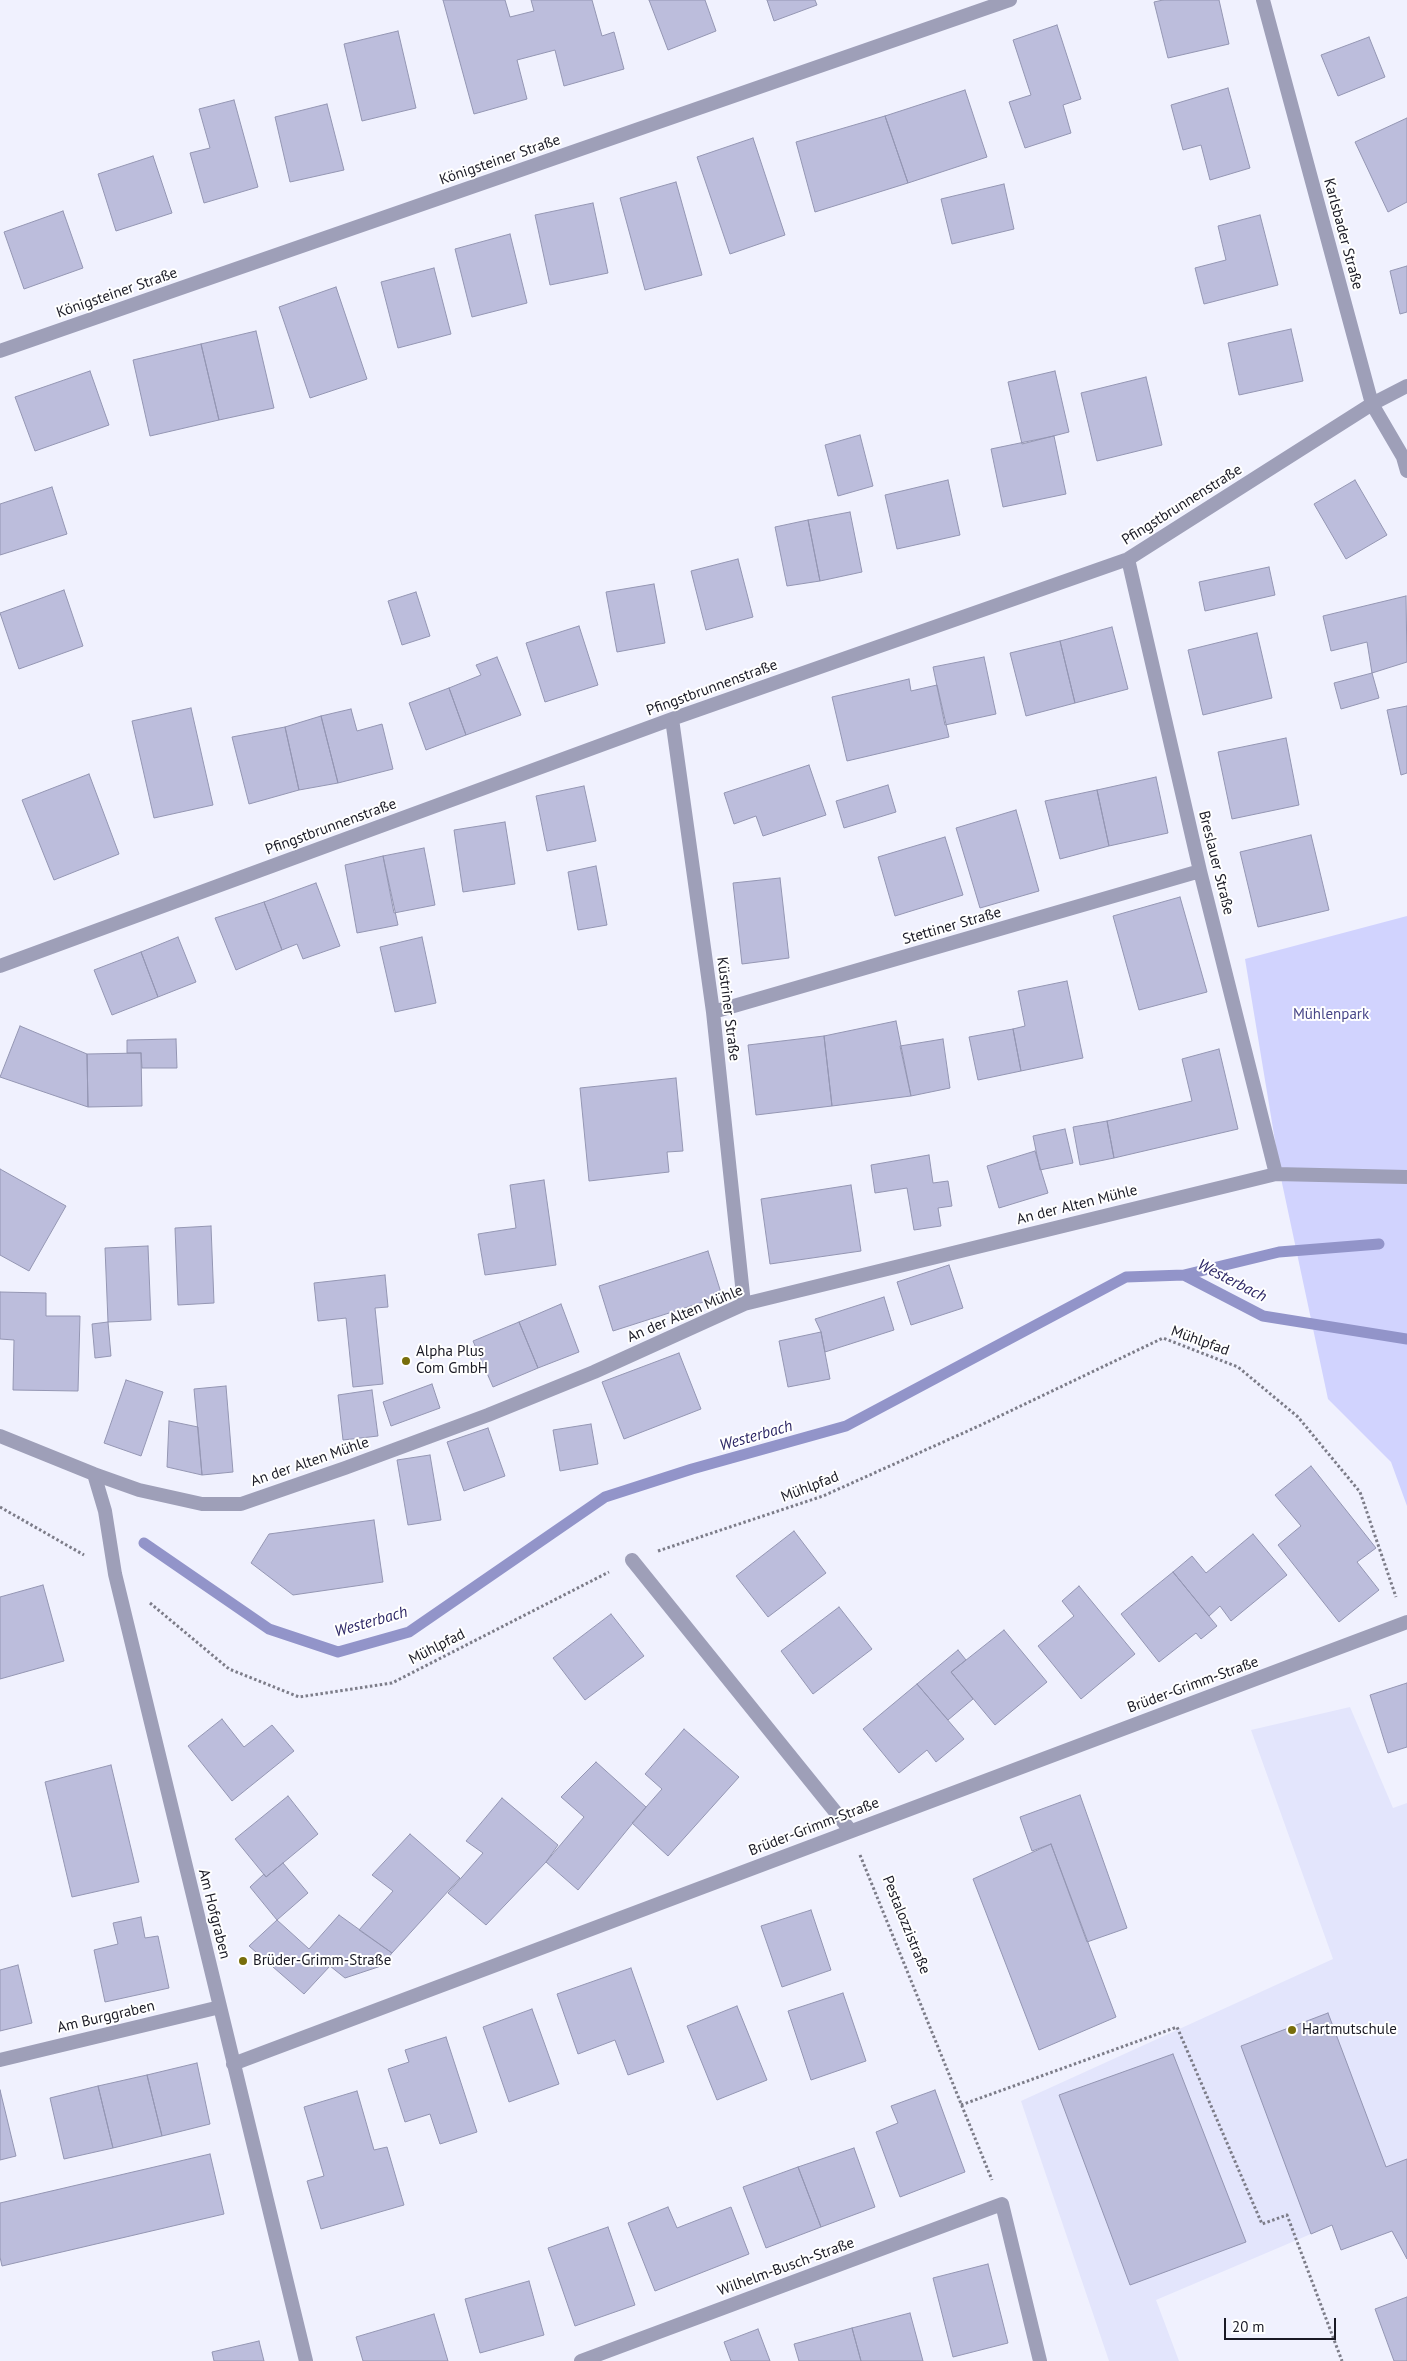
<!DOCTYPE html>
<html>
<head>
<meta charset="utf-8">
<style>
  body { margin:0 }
  #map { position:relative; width:1407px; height:2361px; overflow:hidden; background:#f0f1fe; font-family:"PT Sans",sans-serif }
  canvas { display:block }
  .scale { position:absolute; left:1224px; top:2318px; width:112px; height:22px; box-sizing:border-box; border:2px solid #1a1a25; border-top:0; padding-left:6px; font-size:15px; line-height:18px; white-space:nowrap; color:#1a1a25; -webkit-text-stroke:4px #fff; paint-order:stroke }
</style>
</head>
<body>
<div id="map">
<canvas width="1407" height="2361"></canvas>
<div class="scale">20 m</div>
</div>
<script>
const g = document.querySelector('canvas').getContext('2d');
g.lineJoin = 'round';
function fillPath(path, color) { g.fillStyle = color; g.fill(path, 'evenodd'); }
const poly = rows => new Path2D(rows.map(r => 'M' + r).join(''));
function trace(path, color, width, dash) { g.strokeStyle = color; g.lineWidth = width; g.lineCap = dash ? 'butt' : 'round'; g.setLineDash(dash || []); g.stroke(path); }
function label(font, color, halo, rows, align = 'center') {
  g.font = font + ' "PT Sans",sans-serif'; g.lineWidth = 4; g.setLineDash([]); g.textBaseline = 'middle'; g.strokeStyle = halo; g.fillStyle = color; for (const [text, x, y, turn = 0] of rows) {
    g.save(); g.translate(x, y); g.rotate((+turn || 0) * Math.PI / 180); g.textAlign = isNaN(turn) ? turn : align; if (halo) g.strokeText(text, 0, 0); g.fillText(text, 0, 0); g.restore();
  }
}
fillPath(poly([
  [1350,1707,1393,1808,1407,1803,1407,2259,1392,2231,1341,2250,1332,2225,1156,2300,1179,2361,1109,2361,1021,2101,1333,1959,1251,1730]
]), '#e3e5fc');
fillPath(poly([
  [1407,916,1407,1506,1391,1462,1328,1399,1282,1183,1245,959]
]), '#d1d3fe');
trace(poly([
  [1184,1275,1279,1252,1379,1244],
  [144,1543,269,1629,338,1652,409,1632,605,1497,692,1469,846,1426,1126,1277,1184,1275,1263,1316,1407,1339]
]), '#9294c9', 11);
const building = poly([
  [443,0,505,0,510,17,534,11,531,0,592,0,602,36,614,32,624,69,564,86,555,50,517,60,527,99,474,114,443,0],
  [649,0,705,0,716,31,668,50,649,0],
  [767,0,815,0,817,5,774,21,767,0],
  [1163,0,1219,0,1229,44,1168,58,1154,2,1163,0],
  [1057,25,1081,99,1063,105,1071,133,1025,148,1009,102,1031,95,1013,40,1057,25],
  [398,31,416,108,362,121,344,44,398,31],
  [1369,37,1385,77,1338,96,1321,55,1369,37],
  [1228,88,1250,168,1210,180,1201,145,1183,150,1171,105,1228,88],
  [965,90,987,157,908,183,885,116,965,90],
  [234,100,258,187,204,203,190,153,210,148,199,109,234,100],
  [327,104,344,170,290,182,275,117,327,104],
  [885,116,908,183,815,212,796,142,885,116],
  [1407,118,1407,202,1388,212,1355,142,1407,118],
  [753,138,785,235,730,254,697,157,753,138],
  [153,156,172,213,116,231,98,174,153,156],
  [676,182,702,275,645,290,620,198,676,182],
  [1004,184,1014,229,952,244,941,199,1004,184],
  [593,203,608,273,550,285,535,215,593,203],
  [63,211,83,268,24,289,4,232,63,211],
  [1260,215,1278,285,1204,304,1195,268,1226,260,1218,226,1260,215],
  [510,234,527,303,472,317,455,249,510,234],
  [1407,266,1407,312,1400,314,1390,271,1407,266],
  [434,268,451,334,398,348,381,282,434,268],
  [336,287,367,379,310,398,279,307,336,287],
  [1291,329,1303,381,1239,395,1228,343,1291,329],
  [256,331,274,408,219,420,201,344,256,331],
  [201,344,219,420,150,436,133,360,201,344],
  [90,371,109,425,35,451,15,397,90,371],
  [1055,371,1069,432,1022,444,1008,382,1055,371],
  [1146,377,1162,445,1097,461,1081,393,1146,377],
  [860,435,873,486,838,496,825,445,860,435],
  [1054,436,1066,494,1003,507,991,449,1054,436],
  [948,480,960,535,897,549,885,495,948,480],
  [1355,480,1387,535,1346,559,1314,504,1355,480],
  [52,487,67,534,0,555,0,504,52,487],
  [850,512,862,572,820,581,808,520,850,512],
  [808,520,820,581,787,586,775,527,808,520],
  [738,559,753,617,706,630,691,571,738,559],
  [1269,567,1275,595,1205,611,1199,582,1269,567],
  [654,584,665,643,617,652,606,592,654,584],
  [64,590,83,646,19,669,0,613,64,590],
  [416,592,430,636,402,645,388,601,416,592],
  [1406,596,1407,662,1372,673,1367,642,1331,651,1323,616,1406,596],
  [579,626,598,685,545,702,526,643,579,626],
  [1112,627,1128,689,1075,703,1060,641,1112,627],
  [1257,633,1272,698,1203,715,1188,650,1257,633],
  [1060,641,1075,703,1026,716,1010,653,1060,641],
  [497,657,521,715,466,735,449,688,481,675,476,665,497,657],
  [984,657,996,714,945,725,933,667,984,657],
  [1372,673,1379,698,1341,709,1334,683,1372,673],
  [909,679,911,691,937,685,949,737,847,761,832,697,909,679],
  [449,688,466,735,426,750,409,703,449,688],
  [1407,706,1407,773,1401,775,1387,710,1407,706],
  [191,708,213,805,154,818,132,721,191,708],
  [351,709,357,731,382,724,393,769,338,783,321,716,351,709],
  [321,716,338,783,299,790,285,727,321,716],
  [285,727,299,790,249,804,232,737,285,727],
  [1286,738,1299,805,1232,819,1218,752,1286,738],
  [809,765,826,815,763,836,756,816,734,824,724,793,809,765],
  [89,774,119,854,54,880,22,800,89,774],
  [1156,777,1168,833,1109,846,1097,790,1156,777],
  [888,785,896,812,844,828,836,801,888,785],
  [584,786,596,841,547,851,536,796,584,786],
  [1097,790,1109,846,1060,859,1045,801,1097,790],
  [1016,810,1039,891,980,908,956,828,1016,810],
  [505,822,515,884,463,892,454,830,505,822],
  [1311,835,1329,910,1258,927,1240,852,1311,835],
  [945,837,963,895,895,916,878,857,945,837],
  [424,848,435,905,394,913,383,856,424,848],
  [383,856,398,925,357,933,345,865,383,856],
  [596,866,607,925,578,930,568,872,596,866],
  [780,878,789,958,742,964,733,883,780,878],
  [316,883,340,946,303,959,297,944,282,950,264,902,316,883],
  [1180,897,1207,992,1139,1010,1113,916,1180,897],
  [264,902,282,950,236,970,215,918,264,902],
  [178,937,196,982,158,997,141,952,178,937],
  [422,937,436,1003,395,1012,380,947,422,937],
  [141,952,158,997,112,1015,94,970,141,952],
  [1067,981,1083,1058,1021,1071,1013,1029,1025,1026,1018,991,1067,981],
  [896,1021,911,1096,832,1106,824,1036,896,1021],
  [20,1026,87,1054,88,1107,0,1077,20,1026],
  [1013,1029,1021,1071,978,1080,969,1037,1013,1029],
  [824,1036,832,1106,756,1115,748,1045,824,1036],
  [176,1039,177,1068,142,1068,141,1053,127,1053,127,1040,176,1039],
  [943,1039,950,1088,911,1096,900,1046,943,1039],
  [1219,1049,1238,1129,1114,1158,1107,1121,1192,1101,1182,1059,1219,1049],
  [141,1053,142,1106,88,1107,87,1054,141,1053],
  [676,1078,683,1151,667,1152,669,1172,589,1181,580,1088,676,1078],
  [1107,1121,1114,1158,1080,1165,1073,1127,1107,1121],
  [1065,1129,1073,1163,1040,1170,1033,1136,1065,1129],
  [1035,1151,1048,1193,999,1208,987,1166,1035,1151],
  [929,1155,933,1183,948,1181,952,1206,938,1208,941,1226,914,1230,907,1188,875,1193,871,1165,929,1155],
  [0,1169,66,1206,29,1271,0,1255,0,1169],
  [544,1180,556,1265,485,1275,478,1234,516,1228,510,1185,544,1180],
  [851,1185,861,1251,770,1264,761,1199,851,1185],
  [211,1226,214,1303,178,1305,175,1228,211,1226],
  [148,1246,151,1320,108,1322,105,1248,148,1246],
  [708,1251,722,1296,613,1331,599,1286,708,1251],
  [949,1265,963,1308,911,1325,897,1282,949,1265],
  [385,1275,388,1307,375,1308,383,1384,353,1387,346,1318,318,1321,314,1283,385,1275],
  [0,1292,46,1293,46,1316,80,1316,78,1391,13,1390,14,1340,0,1339,0,1292],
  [884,1297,894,1330,825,1352,821,1332,815,1319,884,1297],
  [561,1304,579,1352,538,1368,519,1322,561,1304],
  [108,1322,111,1356,95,1358,92,1324,108,1322],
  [519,1322,538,1368,493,1387,473,1341,519,1322],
  [821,1332,830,1379,788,1387,779,1341,821,1332],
  [679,1353,701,1409,624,1439,602,1382,679,1353],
  [126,1380,163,1392,141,1456,104,1443,126,1380],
  [432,1384,440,1408,391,1426,383,1402,432,1384],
  [226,1386,233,1472,202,1475,194,1389,226,1386],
  [372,1390,378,1436,343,1440,338,1395,372,1390],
  [169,1421,198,1427,202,1475,167,1467,169,1421],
  [591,1424,598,1464,560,1471,553,1430,591,1424],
  [488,1428,505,1476,464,1491,447,1442,488,1428],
  [430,1455,441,1520,408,1525,397,1460,430,1455],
  [1311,1466,1376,1548,1357,1562,1379,1590,1339,1622,1278,1545,1301,1526,1275,1495,1311,1466],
  [374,1520,383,1582,293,1595,251,1563,269,1534,374,1520],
  [794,1531,826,1573,768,1617,736,1576,794,1531],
  [1253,1534,1287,1575,1231,1621,1220,1606,1209,1616,1173,1572,1192,1556,1206,1573,1253,1534],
  [1173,1572,1217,1626,1201,1639,1196,1633,1159,1662,1121,1614,1173,1572],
  [43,1585,64,1661,0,1679,0,1597,43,1585],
  [1079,1586,1135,1654,1081,1699,1038,1646,1074,1616,1062,1601,1079,1586],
  [839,1607,872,1649,813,1694,781,1651,839,1607],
  [611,1614,644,1656,585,1700,553,1658,611,1614],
  [1004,1630,1047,1682,995,1725,951,1672,1004,1630],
  [958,1650,966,1660,951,1672,973,1699,948,1720,917,1684,958,1650],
  [1407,1683,1407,1747,1388,1753,1370,1695,1407,1683],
  [917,1684,964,1739,936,1762,927,1750,899,1773,863,1729,917,1684],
  [222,1719,244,1747,272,1725,294,1751,232,1801,188,1746,222,1719],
  [684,1729,739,1777,668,1856,632,1823,662,1789,645,1774,684,1729],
  [596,1762,646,1807,578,1890,546,1862,584,1817,561,1797,596,1762],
  [111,1765,139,1882,72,1897,45,1782,111,1765],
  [1080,1795,1127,1928,1087,1942,1051,1844,1032,1851,1020,1817,1080,1795],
  [288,1796,318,1834,266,1877,235,1839,288,1796],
  [502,1798,558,1845,546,1862,486,1925,448,1893,483,1853,466,1841,502,1798],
  [410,1834,460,1878,392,1953,359,1930,393,1891,372,1875,410,1834],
  [1051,1844,1116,2017,1039,2050,973,1879,1051,1844],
  [283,1863,308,1893,277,1920,250,1887,264,1874,266,1877,283,1863],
  [811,1910,831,1970,782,1987,761,1926,811,1910],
  [339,1915,392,1953,381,1966,345,1978,330,1966,304,1994,249,1946,277,1920,309,1949,339,1915],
  [141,1917,145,1938,158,1936,169,1988,105,2002,94,1950,118,1944,113,1923,141,1917],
  [18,1965,32,2023,0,2031,0,1970,18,1965],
  [631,1968,664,2062,628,2075,615,2040,578,2054,557,1994,631,1968],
  [843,1993,866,2061,811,2080,788,2011,843,1993],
  [737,2006,767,2080,717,2100,687,2026,737,2006],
  [532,2009,559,2084,509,2102,483,2027,532,2009],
  [1328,2013,1386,2167,1407,2159,1407,2259,1392,2231,1341,2250,1332,2225,1311,2234,1241,2046,1328,2013],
  [446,2037,477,2132,440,2144,430,2114,405,2122,388,2069,409,2062,405,2050,446,2037],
  [1173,2054,1246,2242,1130,2285,1059,2095,1173,2054],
  [197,2063,210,2124,162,2136,147,2075,197,2063],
  [147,2075,162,2136,113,2148,98,2086,147,2075],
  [98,2086,113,2148,64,2159,50,2098,98,2086],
  [0,2090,16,2156,0,2160,0,2090],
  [935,2090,965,2172,900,2197,876,2132,898,2123,891,2106,935,2090],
  [357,2091,374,2150,387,2147,404,2205,321,2229,307,2181,324,2176,304,2107,357,2091],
  [854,2148,875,2207,821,2227,798,2167,854,2148],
  [210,2154,224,2214,2,2266,0,2257,0,2203,210,2154],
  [798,2167,821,2227,766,2248,743,2187,798,2167],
  [668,2207,677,2228,731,2207,749,2254,655,2291,628,2223,668,2207],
  [608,2227,635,2305,575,2326,548,2248,608,2227],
  [988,2264,1008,2343,953,2357,933,2278,988,2264],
  [529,2281,544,2335,480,2353,465,2299,529,2281],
  [1407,2297,1407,2361,1394,2361,1375,2309,1407,2297],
  [910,2313,923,2361,861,2361,852,2328,910,2313],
  [434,2314,448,2361,363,2361,356,2337,434,2314],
  [852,2328,861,2361,799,2361,794,2344,852,2328],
  [758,2329,770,2361,731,2361,724,2342,758,2329],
  [259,2341,264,2361,214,2361,212,2352,259,2341]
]);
fillPath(building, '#bcbddc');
trace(building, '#9496b3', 1);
trace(poly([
  [0,1507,84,1555],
  [658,1551,823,1496,981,1425,1163,1338,1238,1367,1298,1417,1360,1492,1396,1597],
  [150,1603,229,1669,299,1697,392,1683,609,1572],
  [860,1855,992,2180],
  [961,2105,1177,2027,1262,2224,1287,2215,1342,2361]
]), '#7c7c88', 3, [2.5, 2.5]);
trace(poly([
  [1263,0,1372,404,1403,457,1407,471],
  [0,351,1010,0],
  [1128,559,1200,871,1276,1174],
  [672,719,713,1012,744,1304],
  [0,966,672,719,1128,559,1372,404,1407,386],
  [713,1012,1200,871],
  [0,1436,94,1474,139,1490,202,1504,241,1504,345,1468,488,1415,594,1372,744,1304,1276,1174,1407,1177],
  [94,1474,105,1511,115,1574,306,2361],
  [632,1560,850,1830],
  [0,2060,220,2007],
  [233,2064,1407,1622],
  [581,2361,1002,2204,1040,2361]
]), '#9e9fb8', 14);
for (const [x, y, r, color] of [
  [406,1361,5,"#786e0b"],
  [243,1961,5,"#786e0b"],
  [1292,2030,5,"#786e0b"]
]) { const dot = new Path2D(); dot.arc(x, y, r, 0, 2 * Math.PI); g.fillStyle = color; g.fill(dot); trace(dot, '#fff', 2); }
label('15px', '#1a1a25', '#fff', [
  ["Königsteiner Straße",500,160,-19],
  ["Karlsbader Straße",1343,234,75],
  ["Königsteiner Straße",117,293,-19],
  ["Pfingstbrunnenstraße",1182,505,-32],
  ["Pfingstbrunnenstraße",712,688,-20],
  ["Pfingstbrunnenstraße",331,827,-20],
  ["Breslauer Straße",1216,863,76],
  ["Stettiner Straße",952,926,-16],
  ["Küstriner Straße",728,1009,83],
  ["An der Alten Mühle",1077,1205,-14],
  ["An der Alten Mühle",685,1314,-23],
  ["Mühlpfad",1200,1341,20],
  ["An der Alten Mühle",310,1462,-19],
  ["Mühlpfad",810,1487,-21],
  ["Mühlpfad",437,1647,-27],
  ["Brüder-Grimm-Straße",1193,1685,-20],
  ["Brüder-Grimm-Straße",814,1827,-21],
  ["Am Hofgraben",214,1914,76],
  ["Pestalozzistraße",906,1925,68],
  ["Am Burggraben",106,2017,-13],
  ["Wilhelm-Busch-Straße",786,2267,-20]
]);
label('15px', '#484688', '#fff', [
  ["Mühlenpark",1331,1015]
]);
label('15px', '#1a1a25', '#fff', [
  ["Alpha Plus",416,1352],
  ["Com GmbH",416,1369],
  ["Brüder-Grimm-Straße",253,1961],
  ["Hartmutschule",1302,2030]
], 'left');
label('italic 16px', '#2d2766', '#fff', [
  ["Westerbach",1232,1281,27],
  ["Westerbach",756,1436,-16],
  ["Westerbach",371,1622,-16]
]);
</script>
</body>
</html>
